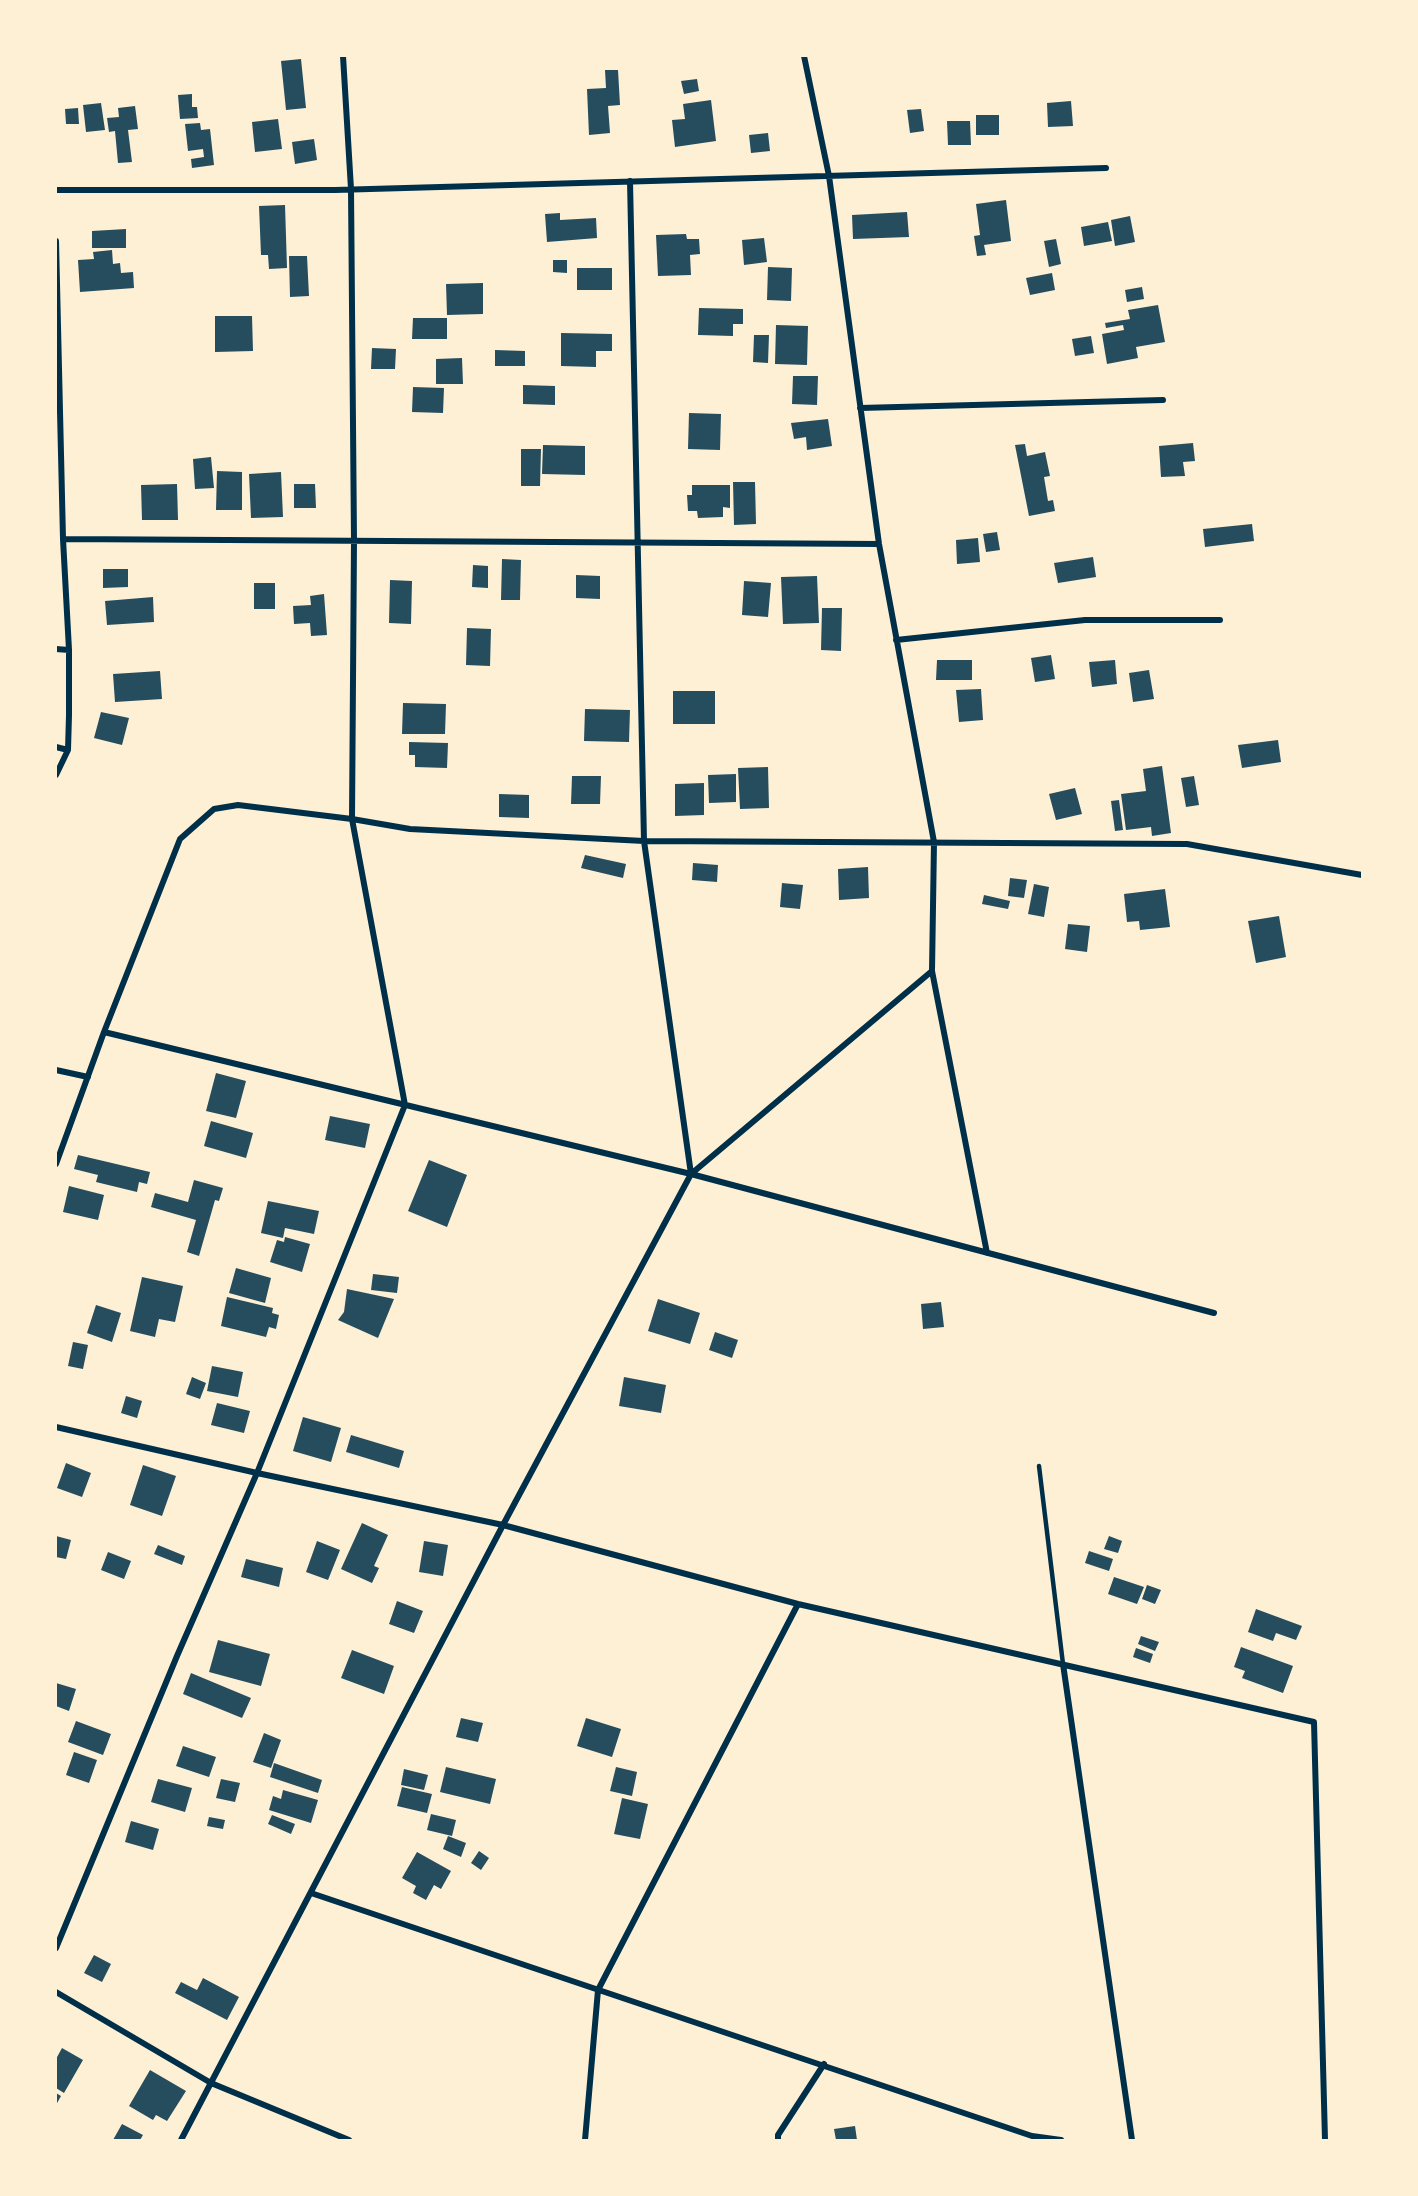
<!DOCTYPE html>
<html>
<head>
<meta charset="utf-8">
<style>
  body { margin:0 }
  #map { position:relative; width:1418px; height:2196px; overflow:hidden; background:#fdf0d5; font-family:"Varela Round",sans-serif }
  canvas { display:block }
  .frame { position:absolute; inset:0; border:57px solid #fdf0d5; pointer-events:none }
</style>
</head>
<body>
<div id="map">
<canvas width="1418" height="2196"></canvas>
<div class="frame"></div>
</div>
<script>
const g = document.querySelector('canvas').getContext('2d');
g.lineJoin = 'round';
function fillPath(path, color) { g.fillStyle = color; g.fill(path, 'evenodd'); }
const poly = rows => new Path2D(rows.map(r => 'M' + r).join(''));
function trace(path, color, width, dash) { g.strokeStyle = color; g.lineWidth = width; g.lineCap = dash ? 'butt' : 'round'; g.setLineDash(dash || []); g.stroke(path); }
fillPath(poly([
  [301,59,306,108,286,110,281,61],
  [605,70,618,70,620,105,608,106,610,133,589,135,587,89,606,88],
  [697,79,699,91,684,94,681,81],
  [192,94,192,107,197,107,198,118,180,119,178,95],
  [711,100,716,141,675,147,672,120,685,119,683,104],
  [1071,101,1073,126,1048,127,1047,103],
  [101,103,105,130,86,132,83,105],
  [135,106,138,129,128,130,132,162,118,163,115,131,109,132,107,118,119,117,118,108],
  [78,108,79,124,66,124,65,109],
  [921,109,924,131,910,133,907,110],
  [976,115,999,115,999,135,976,135],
  [278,119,282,149,255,152,252,122],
  [947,121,970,121,971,145,948,145],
  [200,123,201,130,210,129,214,165,192,168,191,159,204,157,203,149,188,151,185,124],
  [768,133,770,151,751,153,749,135],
  [314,139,317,160,295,164,292,142],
  [1006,200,1011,241,984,245,986,255,977,256,974,236,980,235,976,204],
  [285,205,287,268,269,269,268,255,261,255,259,206],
  [907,212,909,237,853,239,852,215],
  [560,213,560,220,596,218,597,238,547,242,545,214],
  [1130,216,1135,242,1115,246,1111,220],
  [1108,222,1112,241,1084,246,1081,227],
  [126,229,126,248,92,248,92,231],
  [686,234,687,239,699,239,700,254,690,255,691,275,658,276,656,235],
  [764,238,767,262,744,265,742,240],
  [1056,239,1061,264,1049,267,1044,241],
  [112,250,113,264,120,263,121,273,133,272,134,288,80,292,78,260,94,259,93,252],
  [289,256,307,256,309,296,290,297],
  [553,260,567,260,567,273,553,272],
  [768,267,792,268,791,301,767,300],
  [577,268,612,268,612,290,577,290],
  [1052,273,1055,290,1030,295,1026,278],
  [483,283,483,314,447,315,446,284],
  [1142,287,1144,299,1127,302,1125,290],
  [1158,305,1165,342,1136,347,1138,358,1107,364,1102,334,1124,330,1123,325,1106,328,1105,323,1130,319,1128,310],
  [699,308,743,309,743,324,733,324,733,336,698,335],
  [215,316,252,316,253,351,215,352],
  [413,318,447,318,447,339,412,339],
  [776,325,808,326,807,365,775,364],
  [561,333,612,334,612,351,596,351,596,367,561,366],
  [754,335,769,335,768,363,753,362],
  [1091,336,1094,353,1075,356,1072,339],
  [372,348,396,349,395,369,371,369],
  [495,350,525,351,525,366,495,366],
  [462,358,463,384,436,384,436,359],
  [793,376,818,376,817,405,792,404],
  [523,385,555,386,555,405,523,404],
  [413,387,444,388,443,413,412,412],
  [689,413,721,414,720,450,688,449],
  [828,419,832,446,807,450,806,437,794,439,791,423],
  [1193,443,1195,461,1183,462,1185,476,1161,477,1159,446],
  [1025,444,1027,456,1045,452,1050,476,1044,477,1048,501,1053,500,1055,511,1029,516,1015,445],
  [543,445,585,446,585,475,542,474],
  [521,449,541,449,540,486,521,486],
  [211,457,214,488,195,489,193,459],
  [217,471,242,472,242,510,216,510],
  [281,472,283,517,251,518,249,474],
  [733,482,755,482,756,524,734,525],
  [177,484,178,520,142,520,141,485],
  [294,484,315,484,316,508,294,508],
  [692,485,730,485,730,508,723,507,723,517,698,518,697,511,688,511,687,495,692,495],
  [1252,524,1254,541,1205,547,1203,529],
  [997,532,1000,550,986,552,983,534],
  [978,538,980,562,957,564,956,540],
  [1093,557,1096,577,1058,583,1054,563],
  [502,559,521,560,520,600,501,600],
  [473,565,488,566,488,588,472,587],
  [103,569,128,569,128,587,103,588],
  [576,575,600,576,600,599,576,598],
  [817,576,819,623,783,624,781,577],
  [390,580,412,581,411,624,389,623],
  [744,581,771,583,768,617,742,615],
  [254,583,275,583,275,609,254,609],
  [324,594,327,635,311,636,310,623,294,624,293,606,311,605,310,596],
  [153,597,154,622,107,625,105,601],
  [822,608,842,608,841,651,821,650],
  [467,628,491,629,490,666,466,665],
  [1051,655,1055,679,1035,682,1031,658],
  [937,660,972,660,972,680,936,680],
  [1115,660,1117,684,1092,687,1089,662],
  [1149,670,1154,699,1133,702,1129,673],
  [160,671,162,699,115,702,113,674],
  [981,689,983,720,959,722,956,690],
  [673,691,715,691,715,724,673,724],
  [403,703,446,704,445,734,402,734],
  [585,709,630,710,629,742,584,741],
  [101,712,129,718,122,745,94,738],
  [1278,740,1281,762,1242,768,1238,745],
  [409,742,448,743,447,768,415,767,415,755,409,755],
  [1162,766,1171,833,1152,836,1151,827,1126,830,1121,794,1146,791,1143,769],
  [768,767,769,808,740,809,738,768],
  [736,774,736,802,709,803,708,775],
  [572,776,601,776,600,804,571,804],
  [1194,776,1199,805,1186,807,1181,778],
  [704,783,704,815,675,816,675,784],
  [1075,788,1082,814,1056,820,1049,794],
  [499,794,529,795,529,818,499,817],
  [1119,800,1123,830,1115,831,1111,801],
  [585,855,626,864,623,878,581,868],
  [693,863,718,865,717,882,692,880],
  [868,867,869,898,839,900,838,869],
  [1010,878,1027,880,1024,898,1008,896],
  [782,883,803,885,800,909,780,907],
  [1034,884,1049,887,1044,917,1028,914],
  [1165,889,1170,927,1140,930,1139,921,1127,922,1124,894],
  [984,895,1010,901,1008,909,982,904],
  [1279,916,1286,957,1256,963,1248,921],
  [1068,924,1090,926,1087,952,1065,949],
  [216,1073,246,1081,236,1118,206,1111],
  [330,1116,370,1124,365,1148,325,1140],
  [211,1121,253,1133,246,1158,204,1146],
  [78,1155,150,1172,147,1184,139,1182,137,1192,96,1182,98,1175,74,1169],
  [429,1160,467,1175,447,1227,408,1211],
  [194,1180,223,1188,219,1201,215,1200,199,1256,187,1252,196,1220,151,1207,155,1193,188,1202],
  [69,1186,104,1195,98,1220,63,1212],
  [268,1201,319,1211,314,1234,285,1228,283,1238,261,1233],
  [285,1237,310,1244,302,1272,270,1262,277,1240,284,1242],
  [236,1268,271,1278,265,1303,229,1293],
  [373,1274,399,1277,397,1293,371,1290],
  [142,1277,183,1286,175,1322,159,1319,155,1337,130,1331],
  [347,1289,394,1299,378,1338,338,1320,344,1312],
  [227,1297,273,1308,272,1313,279,1315,276,1329,269,1327,266,1337,221,1326],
  [658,1299,700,1313,690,1344,648,1331],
  [941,1302,944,1327,923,1329,921,1304],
  [96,1305,121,1313,112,1342,87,1333],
  [715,1332,738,1340,732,1358,709,1350],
  [73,1342,88,1345,83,1369,68,1366],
  [212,1366,243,1372,238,1397,207,1391],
  [192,1377,206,1383,200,1399,186,1394],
  [624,1377,666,1385,661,1413,619,1406],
  [126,1396,142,1401,137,1418,121,1413],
  [217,1403,250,1411,244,1433,211,1425],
  [303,1417,341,1428,331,1462,293,1451],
  [351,1435,404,1451,399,1468,346,1452],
  [66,1463,91,1473,82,1497,57,1488],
  [143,1465,176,1476,162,1516,130,1505],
  [362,1523,388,1535,374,1566,379,1568,372,1583,341,1569],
  [56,1536,71,1540,66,1559,56,1557],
  [1109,1536,1122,1541,1118,1553,1104,1549],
  [317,1541,340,1550,328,1580,306,1572],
  [424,1541,448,1545,443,1576,419,1572],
  [158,1545,185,1556,182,1565,154,1554],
  [1089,1551,1113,1559,1109,1571,1085,1563],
  [108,1552,131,1561,124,1579,101,1570],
  [246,1559,283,1568,279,1587,241,1577],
  [1114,1577,1144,1587,1137,1604,1108,1594],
  [1147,1585,1161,1590,1155,1604,1142,1599],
  [397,1601,423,1611,414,1633,389,1624],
  [1256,1609,1302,1626,1296,1640,1276,1633,1273,1641,1248,1632],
  [1141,1636,1159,1642,1155,1651,1138,1644],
  [218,1640,270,1654,261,1686,209,1672],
  [1241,1647,1293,1666,1283,1693,1242,1678,1245,1671,1234,1667],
  [1136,1648,1153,1654,1150,1663,1133,1657],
  [352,1650,394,1666,384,1694,341,1678],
  [191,1673,251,1698,242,1718,183,1694],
  [56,1683,76,1689,69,1711,56,1706],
  [461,1718,483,1723,478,1742,456,1737],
  [586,1718,621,1729,612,1757,577,1746],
  [76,1721,111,1734,103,1755,68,1742],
  [264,1733,281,1740,271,1768,253,1762],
  [183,1746,216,1757,209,1777,176,1766],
  [74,1752,97,1760,89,1783,66,1775],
  [274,1763,322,1780,318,1793,270,1777],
  [446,1767,496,1779,490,1804,440,1792],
  [616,1767,637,1772,632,1796,610,1791],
  [404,1769,428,1775,424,1790,401,1785],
  [158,1779,192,1788,185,1812,151,1802],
  [221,1779,240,1783,235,1802,216,1798],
  [402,1787,432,1794,427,1813,397,1806],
  [283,1790,318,1800,311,1823,269,1810,273,1796,281,1799],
  [622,1798,648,1804,640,1839,614,1834],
  [431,1814,456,1820,452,1836,427,1830],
  [272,1815,295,1824,291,1834,268,1824],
  [209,1817,225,1820,223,1829,207,1826],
  [131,1821,159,1829,153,1850,125,1842],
  [448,1836,466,1843,461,1857,443,1849],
  [479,1851,489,1858,481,1870,471,1863],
  [417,1852,451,1871,441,1889,434,1885,426,1900,413,1893,416,1886,402,1878],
  [94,1955,111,1964,102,1982,84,1973],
  [203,1978,239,1997,227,2020,175,1993,181,1982,197,1990],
  [62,2048,83,2060,64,2093,56,2088,56,2059],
  [150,2070,186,2091,167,2121,156,2115,153,2120,129,2106],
  [56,2093,61,2096,56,2105],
  [122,2124,143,2135,140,2140,113,2140],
  [855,2126,857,2140,836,2140,834,2129]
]), '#264d5e');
trace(poly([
  [1039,1466,1063,1664]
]), '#003049', 4.5);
trace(poly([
  [630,181,644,841,691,1174],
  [56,190,335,190,1106,168],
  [56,241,63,539,69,650,69,715,68,750,56,775],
  [860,408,1163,400],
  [63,539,879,544],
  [896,640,1085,620,1220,620],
  [56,649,69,650],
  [56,747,68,750],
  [932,971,987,1253],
  [104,1032,691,1174,1214,1313],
  [56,1070,88,1077],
  [56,1164,104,1032,180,839,214,809,238,805,352,819,410,829,644,841,1187,844,1362,875],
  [56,1427,257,1473,503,1525,798,1604,1314,1722,1325,2140],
  [1063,1664,1132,2140],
  [311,1893,1032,2136,1061,2140],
  [56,1948,177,1656,257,1473,405,1105,352,819,354,541,351,189,343,56],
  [56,1992,211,2083,349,2140],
  [181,2140,503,1525,691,1174,932,971,934,842,879,544,829,176,804,56],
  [585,2140,598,1990,798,1604],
  [778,2140,778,2135,824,2064]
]), '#003049', 6);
</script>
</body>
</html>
